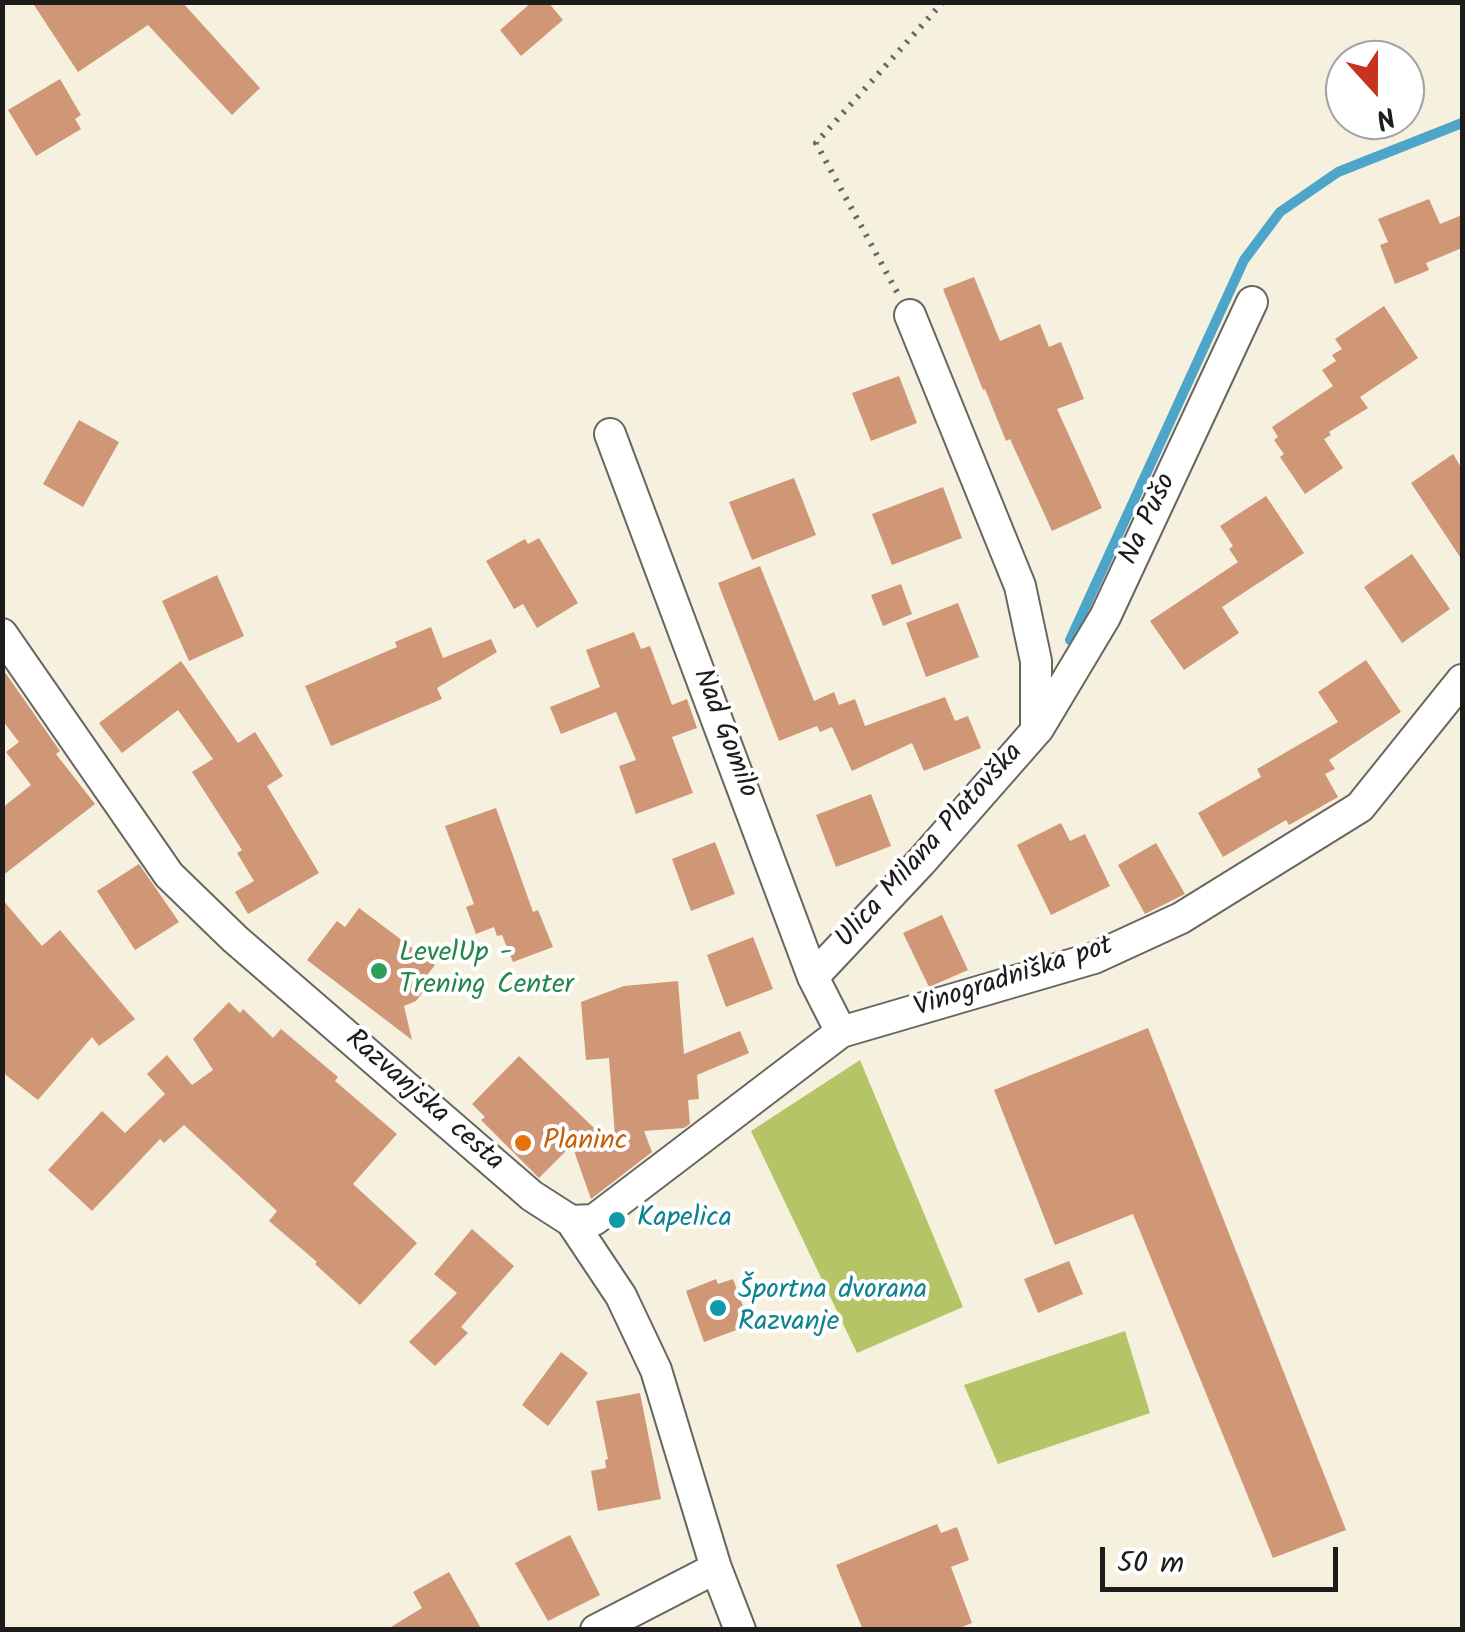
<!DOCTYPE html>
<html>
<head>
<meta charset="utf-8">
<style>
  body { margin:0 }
  #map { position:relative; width:1465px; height:1632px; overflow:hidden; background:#f6f0df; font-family:Kalam,sans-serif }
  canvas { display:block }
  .frame { position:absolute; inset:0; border:5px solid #1c1c1c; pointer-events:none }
  .north { position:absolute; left:1325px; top:40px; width:100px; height:100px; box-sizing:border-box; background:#fff; border:2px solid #a4a4a4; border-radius:50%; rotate:159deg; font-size:28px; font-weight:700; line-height:40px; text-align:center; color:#1c1c1c }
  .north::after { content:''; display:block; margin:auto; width:35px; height:45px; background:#c8321e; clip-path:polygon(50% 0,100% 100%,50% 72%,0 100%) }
  .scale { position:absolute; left:1100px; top:1547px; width:238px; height:45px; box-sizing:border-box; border:5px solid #1c1c1c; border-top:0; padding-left:12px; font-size:30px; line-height:35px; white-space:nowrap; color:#1c1c1c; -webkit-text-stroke:8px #fff; paint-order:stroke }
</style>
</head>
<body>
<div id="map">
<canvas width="1465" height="1632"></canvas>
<div class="frame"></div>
<div class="north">N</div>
<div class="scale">50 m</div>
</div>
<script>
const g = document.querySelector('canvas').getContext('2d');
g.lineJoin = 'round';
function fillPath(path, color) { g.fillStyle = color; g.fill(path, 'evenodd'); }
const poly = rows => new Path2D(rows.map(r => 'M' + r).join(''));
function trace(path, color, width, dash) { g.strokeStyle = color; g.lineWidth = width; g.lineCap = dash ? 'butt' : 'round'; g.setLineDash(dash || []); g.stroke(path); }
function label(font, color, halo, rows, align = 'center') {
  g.font = font + ' Kalam,sans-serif'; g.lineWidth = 8; g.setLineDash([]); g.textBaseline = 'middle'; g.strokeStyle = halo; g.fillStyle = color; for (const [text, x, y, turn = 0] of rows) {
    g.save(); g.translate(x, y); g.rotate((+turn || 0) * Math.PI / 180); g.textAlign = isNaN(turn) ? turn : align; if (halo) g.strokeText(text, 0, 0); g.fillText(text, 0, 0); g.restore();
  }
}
fillPath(poly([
  [860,1060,963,1307,857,1353,751,1131],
  [1125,1331,1150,1413,998,1464,964,1385]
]), '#b5c466');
trace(poly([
  [1070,640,1244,260,1280,212,1338,172,1462,123]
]), '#4da6ca', 10);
fillPath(poly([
  [32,2,182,2,260,88,232,115,148,25,78,72],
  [532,2,548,2,563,20,521,56,500,30],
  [60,79,81,115,75,119,81,129,36,156,8,110],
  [1429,199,1440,224,1462,215,1462,248,1426,263,1429,270,1395,284,1380,245,1388,242,1378,219],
  [974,277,1000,341,1040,324,1049,347,1061,342,1084,399,1057,409,1102,508,1052,531,1010,439,1006,441,985,389,983,390,943,289],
  [1384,306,1418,358,1360,397,1368,408,1329,432,1331,435,1324,439,1343,468,1305,494,1280,457,1284,454,1274,440,1278,437,1272,427,1333,386,1322,370,1336,361,1332,355,1342,349,1335,339],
  [899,376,917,423,871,441,852,393],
  [79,420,119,442,83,507,43,484],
  [1453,454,1462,469,1462,560,1411,483],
  [794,478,816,535,752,560,729,502],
  [943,487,962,538,892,565,872,514],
  [1266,496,1304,553,1222,607,1239,633,1184,670,1150,621,1238,562,1229,549,1233,546,1220,526],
  [539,538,578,603,537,628,523,604,514,609,486,561,525,539,528,544],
  [1412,554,1450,609,1402,643,1364,587],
  [760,566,814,701,834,692,839,705,855,699,865,726,945,697,955,721,968,716,981,748,924,771,912,743,852,771,832,727,820,732,817,726,779,741,718,583],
  [217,575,244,636,189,661,162,601],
  [901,584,912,614,883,626,871,595],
  [958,603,979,657,926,677,906,623],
  [431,627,443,658,491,639,497,652,437,688,442,699,331,746,305,686,397,647,395,642],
  [634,632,641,649,650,646,672,705,687,699,697,728,672,737,693,793,636,814,619,766,636,760,616,712,561,734,550,707,600,687,586,650],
  [1366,660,1401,712,1329,760,1335,769,1325,774,1338,797,1289,825,1286,820,1223,857,1198,813,1261,777,1257,769,1338,722,1318,692],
  [181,661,238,743,255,732,283,776,267,786,319,873,248,914,235,892,254,881,237,853,242,850,192,772,213,759,178,710,122,753,99,723],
  [2,668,60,751,56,754,95,804,2,876,2,808,31,785,6,752,19,742,2,720],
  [871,794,891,846,836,867,816,815],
  [496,808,533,912,538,910,553,947,513,962,502,935,497,936,494,927,476,934,466,907,474,904,445,826],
  [1061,823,1070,841,1085,834,1110,886,1051,915,1017,845],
  [715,842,735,894,691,911,672,859],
  [1156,843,1185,894,1145,914,1118,865],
  [139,864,179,922,135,950,97,891],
  [2,899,42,946,60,930,135,1019,99,1046,92,1037,38,1100,2,1072],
  [359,908,435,965,421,983,426,988,416,1001,404,1006,412,1040,307,960,337,921,345,927],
  [942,915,968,970,929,987,903,933],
  [753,937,773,989,726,1007,707,955],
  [678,981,684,1054,740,1031,749,1053,697,1075,699,1099,688,1100,690,1124,684,1128,644,1131,652,1152,591,1199,572,1145,539,1178,481,1120,485,1117,472,1104,519,1056,616,1149,609,1058,586,1060,581,1002,624,986],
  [229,1002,240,1013,243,1009,273,1038,281,1029,338,1077,335,1081,397,1134,353,1184,417,1243,360,1305,315,1264,317,1262,269,1221,277,1211,184,1125,164,1143,160,1139,92,1211,48,1170,102,1111,125,1133,165,1094,147,1074,167,1055,192,1085,213,1070,193,1039],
  [1148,1028,1346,1530,1273,1558,1133,1214,1055,1245,994,1090],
  [472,1229,514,1266,461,1327,468,1333,435,1366,409,1342,457,1293,434,1274],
  [1069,1261,1083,1294,1038,1313,1024,1279],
  [716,1279,718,1284,733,1279,750,1325,704,1342,686,1291],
  [561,1352,588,1373,548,1426,522,1405],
  [640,1393,661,1499,598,1511,591,1471,606,1468,605,1460,608,1459,596,1401],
  [937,1524,941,1533,957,1527,969,1560,951,1567,972,1623,955,1630,863,1630,836,1565],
  [570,1535,600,1595,548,1621,515,1563],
  [449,1572,482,1630,386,1630,422,1608,413,1592]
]), '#cf9776');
const minor = poly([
  [610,434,813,977,841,1032],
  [2,634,169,875,235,939,532,1196,571,1221,621,1296,656,1370,716,1568,740,1630],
  [1038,729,1105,617,1252,302],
  [813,977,921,862,1036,731,1036,661,1020,586,910,315],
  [571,1221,594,1220,841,1032,1094,958,1181,918,1360,807,1462,680],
  [596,1630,716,1568]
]);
trace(minor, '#686660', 34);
trace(poly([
  [897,292,816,143,943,2]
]), '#686660', 6, [2.5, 8]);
trace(minor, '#fff', 30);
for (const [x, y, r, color] of [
  [379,971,10,"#2e9e5b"],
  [523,1143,10,"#e8710a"],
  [617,1220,10,"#0f9aa8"],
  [718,1308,10,"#0f9aa8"]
]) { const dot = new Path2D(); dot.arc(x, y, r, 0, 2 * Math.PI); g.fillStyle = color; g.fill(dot); trace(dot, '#fff', 4); }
label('28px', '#1c1c1c', '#fff', [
  ["Na Pušo",1150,520,-65],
  ["Nad Gomilo",723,734,69],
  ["Ulica Milana Platovška",931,847,-48],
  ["Vinogradniška pot",1014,979,-18],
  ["Razvanjska cesta",423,1102,41]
]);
label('28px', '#27864d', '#fff', [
  ["LevelUp -",399,955],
  ["Trening Center",399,987]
], 'left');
label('28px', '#c56008', '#fff', [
  ["Planinc",543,1143]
], 'left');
label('28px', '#0d838f', '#fff', [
  ["Kapelica",637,1220],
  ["Športna dvorana",738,1292],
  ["Razvanje",738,1324]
], 'left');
</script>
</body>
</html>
